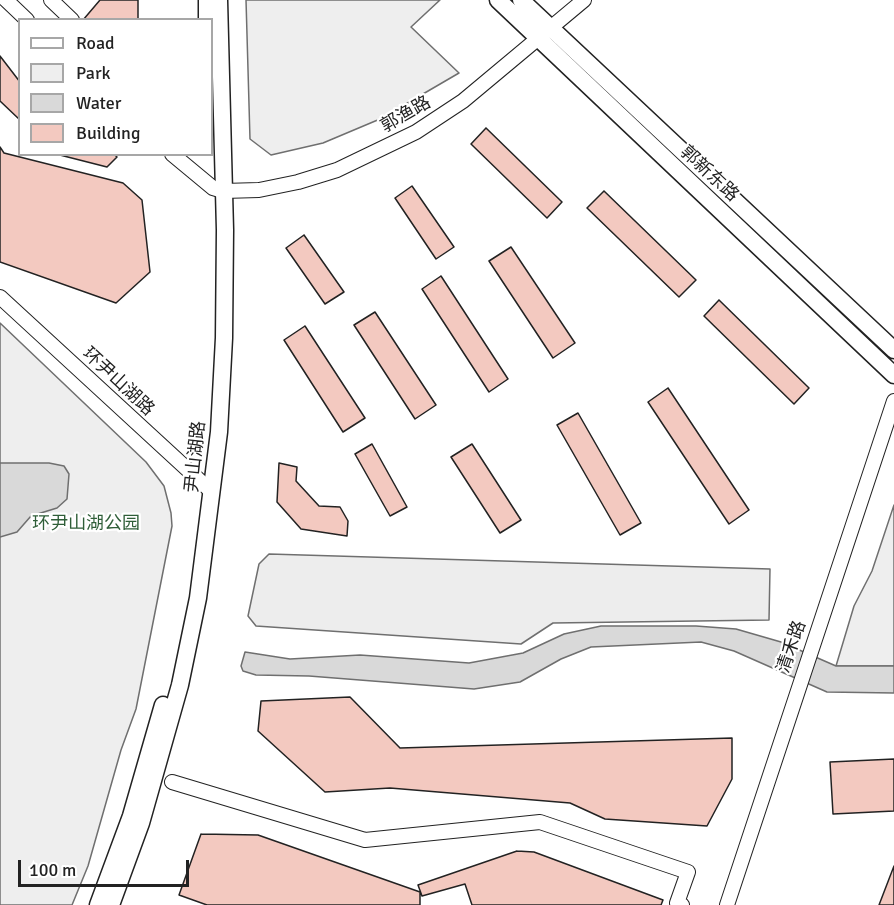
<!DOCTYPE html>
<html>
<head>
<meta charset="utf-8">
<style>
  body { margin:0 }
  #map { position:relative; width:894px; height:905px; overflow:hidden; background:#fff; font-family:Signika,sans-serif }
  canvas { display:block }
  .legend { position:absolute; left:18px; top:18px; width:195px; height:138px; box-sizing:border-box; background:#fff; border:2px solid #a7a7a7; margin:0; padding:8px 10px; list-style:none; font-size:18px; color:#222 }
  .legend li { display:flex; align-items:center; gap:12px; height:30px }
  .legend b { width:30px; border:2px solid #a7a7a7 }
  .scale { position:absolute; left:18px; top:860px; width:171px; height:27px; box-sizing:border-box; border:3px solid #222; border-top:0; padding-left:8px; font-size:18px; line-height:21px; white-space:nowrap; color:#222; -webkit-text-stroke:4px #fff; paint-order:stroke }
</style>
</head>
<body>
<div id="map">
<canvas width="894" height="905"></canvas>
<ul class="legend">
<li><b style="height:8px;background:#fff"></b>Road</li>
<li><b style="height:16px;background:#eee"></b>Park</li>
<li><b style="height:16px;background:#d9d9d9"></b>Water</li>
<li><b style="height:16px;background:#f3c9c0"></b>Building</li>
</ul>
<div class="scale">100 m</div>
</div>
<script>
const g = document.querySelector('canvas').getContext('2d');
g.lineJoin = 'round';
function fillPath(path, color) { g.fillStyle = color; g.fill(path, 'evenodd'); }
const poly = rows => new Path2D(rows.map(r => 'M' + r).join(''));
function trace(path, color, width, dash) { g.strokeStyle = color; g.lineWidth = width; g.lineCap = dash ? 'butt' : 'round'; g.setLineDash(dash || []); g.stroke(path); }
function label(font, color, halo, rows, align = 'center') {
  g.font = font + ' Signika,"Noto Sans SC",sans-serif'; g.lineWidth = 4.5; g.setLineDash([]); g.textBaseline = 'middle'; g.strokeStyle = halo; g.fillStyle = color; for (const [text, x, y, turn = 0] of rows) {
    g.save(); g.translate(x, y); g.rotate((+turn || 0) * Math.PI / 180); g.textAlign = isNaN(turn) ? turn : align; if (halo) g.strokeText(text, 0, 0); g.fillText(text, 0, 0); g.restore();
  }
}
const green = poly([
  [246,0,440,0,411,27,459,73,380,119,323,143,271,155,250,139,246,0],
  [0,323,146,462,164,486,171,513,172,526,136,709,121,750,88,866,72,905,0,905,0,323],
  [894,505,894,666,836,666,854,606,872,571,894,505]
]);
fillPath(green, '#eee');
trace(green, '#6f6f6f', 1.5);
const parking = poly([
  [269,554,770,569,769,620,553,623,521,644,256,626,248,616,259,564,269,554]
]);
fillPath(parking, '#ededed');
trace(parking, '#6f6f6f', 1.5);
const water = poly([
  [0,463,49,463,64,466,69,474,67,499,57,508,31,516,17,532,0,537,0,463],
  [601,626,696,626,736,629,781,642,836,666,894,666,894,693,827,692,734,651,701,642,591,647,561,659,520,682,474,689,309,676,256,675,243,671,241,666,245,652,290,659,360,655,469,663,523,653,564,634,601,626]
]);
fillPath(water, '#d9d9d9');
trace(water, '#6f6f6f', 1.5);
const building = poly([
  [100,0,138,0,138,20,83,20,100,0],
  [0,56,20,82,20,120,0,101,0,56],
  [486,128,562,202,547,218,471,144,486,128],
  [0,147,4,153,123,183,142,200,150,272,116,303,0,262,0,147],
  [114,154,117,157,107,167,56,154,114,154],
  [412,186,454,247,436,259,395,198,412,186],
  [604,191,696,280,679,297,587,208,604,191],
  [304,235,344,292,325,304,286,248,304,235],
  [511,247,575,343,553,358,489,261,511,247],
  [441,276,508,379,489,392,422,289,441,276],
  [719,300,809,388,794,404,704,316,719,300],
  [375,312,436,405,415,419,354,325,375,312],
  [305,326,365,418,343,432,284,340,305,326],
  [668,388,749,510,729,524,648,402,668,388],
  [578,413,641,523,620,535,557,425,578,413],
  [372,444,407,507,390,516,355,454,372,444],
  [472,444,521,520,500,533,451,457,472,444],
  [279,463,297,467,296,481,319,506,340,507,348,521,347,536,301,529,277,502,279,463],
  [350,697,400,748,732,738,732,779,707,826,605,819,570,803,390,788,325,792,258,731,261,701,350,697],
  [894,759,894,811,833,814,830,762,894,759],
  [201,834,258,835,420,892,420,905,207,905,179,895,201,834],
  [517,851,534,852,663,900,661,905,472,905,465,884,422,896,418,885,517,851],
  [894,866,894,905,879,905,894,866]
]);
fillPath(building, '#f3c9c0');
trace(building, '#222', 1.5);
const minor = poly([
  [6,0,27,20],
  [51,0,72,20],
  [172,154,213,188,223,191,259,190,298,182,337,170,416,132,463,101,584,0],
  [0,297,212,492],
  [172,782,365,840,540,822,688,872,677,903,682,905],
  [727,905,894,401]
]);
const major = poly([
  [207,0,207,20],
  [498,0,894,375],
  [521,0,894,350],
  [98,905,131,816,163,705],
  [111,905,141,823,180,685,198,598,219,432,224,338,225,230,219,0]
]);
trace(minor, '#222', 16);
trace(major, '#222', 19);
trace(minor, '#fff', 14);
trace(major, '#fff', 16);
label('18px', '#222', '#fff', [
  ["郭渔路",406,115,-30],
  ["郭新东路",709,174,43],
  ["环尹山湖路",118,382,43],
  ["尹山湖路",196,457,-84],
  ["清禾路",792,647,-71]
]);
label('18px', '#2f5e38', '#fff', [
  ["环尹山湖公园",86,524]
]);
</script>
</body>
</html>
